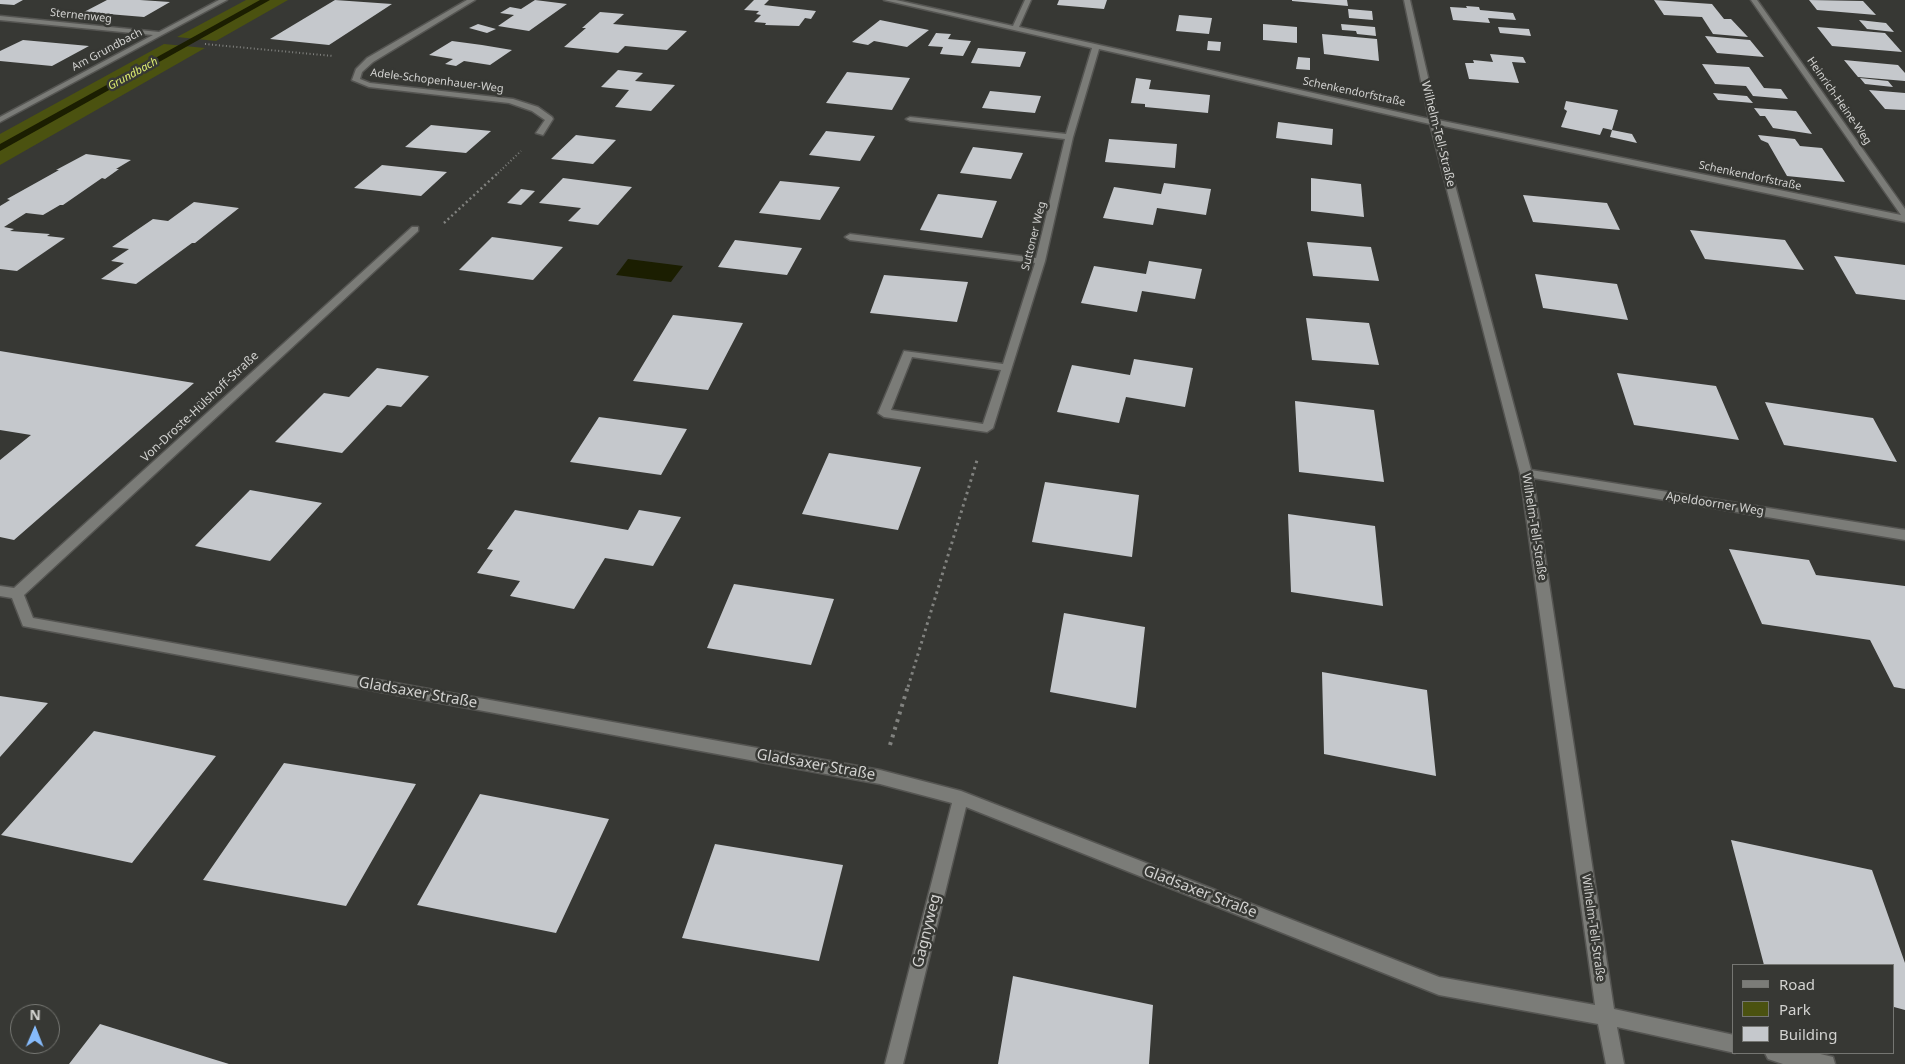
<!DOCTYPE html>
<html>
<head>
<meta charset="utf-8">
<style>
  body { margin:0 }
  #map { position:relative; width:1905px; height:1064px; overflow:hidden; background:#373834; font-family:"Noto Sans",sans-serif }
  canvas { display:block }
  .legend { position:absolute; left:1732px; top:964px; width:162px; height:90px; box-sizing:border-box; background:#373834; border:1px solid #757672; margin:0; padding:6px 9px; list-style:none; font-size:15px; color:#d2d2d0 }
  .legend li { display:flex; align-items:center; gap:10px; height:25px }
  .legend b { width:25px; border:1px solid #757672 }
  .north { position:absolute; left:10px; top:1004px; width:50px; height:50px; box-sizing:border-box; background:#373834; border:1px solid #757672; border-radius:50%; rotate:1deg; font-size:14px; font-weight:700; line-height:20px; text-align:center; color:#d2d2d0 }
  .north::after { content:''; display:block; margin:auto; width:18px; height:22px; background:#86bbfb; clip-path:polygon(50% 0,100% 100%,50% 72%,0 100%) }
</style>
</head>
<body>
<div id="map">
<canvas width="1905" height="1064"></canvas>
<ul class="legend">
<li><b style="height:6px;background:#7b7c78"></b>Road</li>
<li><b style="height:14px;background:#4b5210"></b>Park</li>
<li><b style="height:14px;background:#c5c8cc"></b>Building</li>
</ul>
<div class="north">N</div>
</div>
<script>
const g = document.querySelector('canvas').getContext('2d');
g.lineJoin = 'round';
function fillPath(path, color) { g.fillStyle = color; g.fill(path, 'evenodd'); }
const poly = rows => new Path2D(rows.map(r => 'M' + r).join(''));
function trace(path, color, width, dash) { g.strokeStyle = color; g.lineWidth = width; g.lineCap = dash ? 'butt' : 'round'; g.setLineDash(dash || []); g.stroke(path); }
function label(font, color, halo, rows, align = 'center') {
  g.font = font + ' "Noto Sans",sans-serif'; g.lineWidth = 5; g.setLineDash([]); g.textBaseline = 'middle'; g.strokeStyle = halo; g.fillStyle = color; for (const [text, x, y, turn = 0] of rows) {
    g.save(); g.translate(x, y); g.rotate((+turn || 0) * Math.PI / 180); g.textAlign = isNaN(turn) ? turn : align; if (halo) g.strokeText(text, 0, 0); g.fillText(text, 0, 0); g.restore();
  }
}
fillPath(poly([
  [246,0,288,0,216,41,177,37],
  [164,44,205,48,0,165,0,134]
]), '#4b5210');
fillPath(poly([
  [628,259,683,266,671,282,616,275]
]), '#1b1e01');
fillPath(poly([
  [260,0,270,0,0,151,0,144,260,0]
]), '#1b1e01');
fillPath(poly([
  [0,0,23,0,14,5,0,4],
  [107,0,140,0,170,2,144,17,84,12],
  [335,0,392,4,329,45,270,39],
  [535,0,567,4,529,31,498,26,514,15,500,13,510,7,521,9],
  [754,0,769,0,764,5,816,11,811,19,805,18,799,26,765,25,766,23,754,22,761,15,756,14,759,11,744,10],
  [1059,0,1107,0,1104,9,1057,5],
  [1292,0,1347,0,1348,6,1292,1],
  [1654,0,1712,4,1724,19,1731,19,1748,37,1713,34,1702,17,1664,15],
  [1809,0,1863,1,1876,15,1817,10],
  [1466,6,1479,7,1480,10,1513,13,1516,20,1488,18,1490,23,1453,20,1450,7,1467,8],
  [1348,9,1372,11,1373,20,1349,18],
  [600,12,624,14,613,24,687,31,667,50,625,46,618,53,564,47,586,28,582,28],
  [1179,15,1212,18,1209,34,1176,31],
  [880,20,929,30,907,47,874,41,868,45,852,42],
  [1859,20,1886,23,1894,32,1867,29],
  [478,24,496,29,487,33,469,28],
  [1263,24,1297,27,1297,43,1263,40],
  [1341,24,1375,27,1376,36,1357,34,1356,31,1342,30],
  [1498,27,1529,29,1531,36,1500,33],
  [1817,27,1885,33,1902,52,1832,46],
  [936,33,951,34,948,39,971,41,963,56,940,54,943,47,928,46],
  [1322,34,1377,39,1379,61,1324,54],
  [1705,36,1750,40,1764,57,1717,53],
  [23,40,89,46,52,66,0,61,0,51],
  [452,41,482,45,512,50,490,65,464,61,456,66,445,64,453,59,429,55],
  [1208,41,1221,42,1220,51,1207,50],
  [978,48,1026,52,1020,67,971,63],
  [1490,54,1523,57,1526,63,1512,62,1519,83,1469,79,1465,63,1474,63,1473,60,1493,62],
  [1298,57,1310,58,1310,70,1296,69],
  [1844,60,1898,65,1905,73,1905,81,1858,77],
  [1702,64,1749,67,1764,88,1781,89,1788,99,1753,96,1746,86,1715,84],
  [618,70,643,73,635,81,675,85,651,111,615,107,629,90,601,87],
  [847,72,910,78,892,110,826,103],
  [1136,78,1151,80,1149,89,1210,95,1208,113,1145,107,1145,104,1131,103],
  [1860,78,1888,81,1893,87,1865,84],
  [1869,90,1905,93,1905,110,1885,109],
  [990,91,1041,96,1035,113,982,108],
  [1713,93,1747,96,1753,103,1718,100],
  [1566,101,1618,110,1612,130,1603,128,1600,135,1561,127,1567,111,1564,109],
  [1754,108,1796,111,1812,134,1773,128,1765,116,1760,116],
  [1278,122,1333,129,1332,145,1276,138],
  [431,125,491,131,466,153,405,147],
  [1612,130,1632,134,1637,143,1610,137],
  [826,131,875,136,860,161,809,155],
  [576,135,616,140,593,164,551,159],
  [1758,135,1795,139,1800,146,1822,148,1845,182,1787,176,1768,143,1761,140],
  [1109,139,1177,144,1175,168,1105,162],
  [973,147,1023,153,1011,179,960,173],
  [86,154,131,160,116,169,119,169,105,179,102,178,63,205,60,205,43,215,26,213,4,227,14,229,10,231,50,234,47,236,65,238,17,271,0,269,0,206,10,200,7,199,59,170,56,170],
  [382,165,447,172,421,196,354,188],
  [563,178,632,187,598,225,568,221,581,208,539,203],
  [1311,178,1361,184,1364,217,1311,211],
  [780,181,840,187,820,220,759,213],
  [1164,183,1211,189,1206,215,1157,208,1153,225,1103,218,1114,187,1161,194],
  [521,189,535,191,521,205,507,203],
  [938,194,997,201,982,238,920,230],
  [1523,195,1607,203,1620,230,1533,222],
  [194,202,239,208,195,243,192,243,136,284,101,279,124,263,111,261,129,249,112,247,153,219,168,221],
  [1690,230,1785,240,1804,270,1705,259],
  [492,237,528,242,563,247,533,280,459,270],
  [735,240,802,248,787,275,718,267],
  [1307,242,1371,247,1379,281,1313,276],
  [1834,256,1905,265,1905,300,1856,294],
  [1149,261,1202,269,1195,299,1142,291,1137,312,1081,303,1094,266,1146,274],
  [1535,274,1617,284,1628,320,1543,308],
  [884,275,968,282,957,322,870,313],
  [673,315,743,323,708,390,633,381],
  [1306,318,1369,323,1379,365,1312,360],
  [0,351,194,383,14,540,0,537,0,460,31,435,0,430],
  [1134,359,1193,368,1185,407,1126,397,1119,423,1057,412,1072,365,1130,375],
  [377,368,429,376,401,407,387,405,342,453,275,442,324,393,349,397],
  [1617,373,1716,386,1739,440,1634,425],
  [1295,401,1374,410,1384,482,1299,472],
  [1765,402,1873,418,1897,462,1784,445],
  [599,417,687,429,661,475,570,462],
  [829,453,921,467,898,530,802,514],
  [1045,482,1139,495,1132,557,1032,542],
  [250,490,322,503,270,561,195,546],
  [515,510,628,530,639,510,681,517,653,566,605,558,574,609,510,596,520,581,477,573,493,550,487,549],
  [1288,514,1375,526,1383,606,1291,592],
  [1729,549,1809,560,1816,575,1905,586,1905,689,1894,687,1870,640,1762,624],
  [734,584,834,599,811,665,707,648],
  [1064,613,1145,627,1136,708,1050,692],
  [1322,672,1427,690,1436,776,1324,754],
  [0,696,48,703,0,757],
  [94,731,216,756,132,863,1,835],
  [284,763,416,784,346,906,203,880],
  [480,794,609,819,556,933,417,905],
  [1731,840,1872,870,1905,963,1905,1010,1894,1007,1894,965,1764,965],
  [715,844,843,865,819,961,682,938],
  [1013,976,1153,1005,1149,1064,998,1064],
  [100,1024,229,1064,69,1064]
]), '#c5c8cc');
const minor = poly([
  [219,0,227,0,0,122,0,117,153,35,0,20,0,16,159,32,219,0],
  [467,0,475,0,373,62,362,72,360,79,370,83,513,99,538,107,552,117,553,119,543,135,536,133,545,120,532,111,509,103,369,87,352,80,356,69,367,58,467,0],
  [884,0,896,0,1013,26,1025,0,1031,0,1019,27,1429,119,1404,0,1410,0,1438,120,1901,215,1751,0,1757,0,1905,209,1905,222,1439,125,1531,470,1905,530,1905,540,1533,478,1614,1009,1734,1035,1735,1053,1617,1027,1624,1064,1606,1064,1598,1024,1439,995,966,807,903,1064,885,1064,952,803,880,784,28,627,23,626,12,598,0,596,0,586,14,588,412,227,418,227,418,231,24,595,33,618,880,770,961,791,1439,977,1595,1005,1520,473,1430,124,1099,49,1073,137,1045,261,993,428,987,432,884,417,878,413,904,351,1003,364,1035,263,850,240,845,237,850,234,1036,258,1065,139,910,121,906,119,910,117,1066,134,1092,48,884,0],
  [912,357,1001,370,983,424,891,410,912,357],
  [1765,1053,1816,1053,1833,1057,1835,1064,1783,1064,1768,1059,1765,1053]
]);
trace(minor, '#555552', 3);
trace(poly([
  [205,44,333,56],
  [498,173,521,151]
]), '#81827f', 2, [1, 2.5]);
trace(poly([
  [444,223,499,172]
]), '#81827f', 2.5, [2, 3]);
trace(poly([
  [908,687,978,457]
]), '#81827f', 3, [2.5, 4]);
trace(poly([
  [890,745,908,686]
]), '#81827f', 4, [3, 5]);
fillPath(minor, '#7b7c78');
label('11px', '#d2d2d0', '#373834', [
  ["Sternenweg",81,16,6],
  ["Am Grundbach",107,50,-28],
  ["Adele-Schopenhauer-Weg",437,81,7],
  ["Schenkendorfstraße",1354,92,12],
  ["Heinrich-Heine-Weg",1839,101,55],
  ["Schenkendorfstraße",1750,176,12],
  ["Suttoner Weg",1034,236,-76]
]);
label('italic 11px', '#deed6f', '#373834', [
  ["Grundbach",133,74,-29]
]);
label('12px', '#d2d2d0', '#373834', [
  ["Wilhelm-Tell-Straße",1438,134,76],
  ["Von-Droste-Hülshoff-Straße",200,407,-43],
  ["Apeldoorner Weg",1715,504,9],
  ["Wilhelm-Tell-Straße",1534,527,81],
  ["Wilhelm-Tell-Straße",1593,928,82]
]);
label('15px', '#d2d2d0', '#373834', [
  ["Gladsaxer Straße",418,693,10],
  ["Gladsaxer Straße",816,765,10],
  ["Gladsaxer Straße",1200,892,21],
  ["Gagnyweg",927,931,-76]
]);
</script>
</body>
</html>
